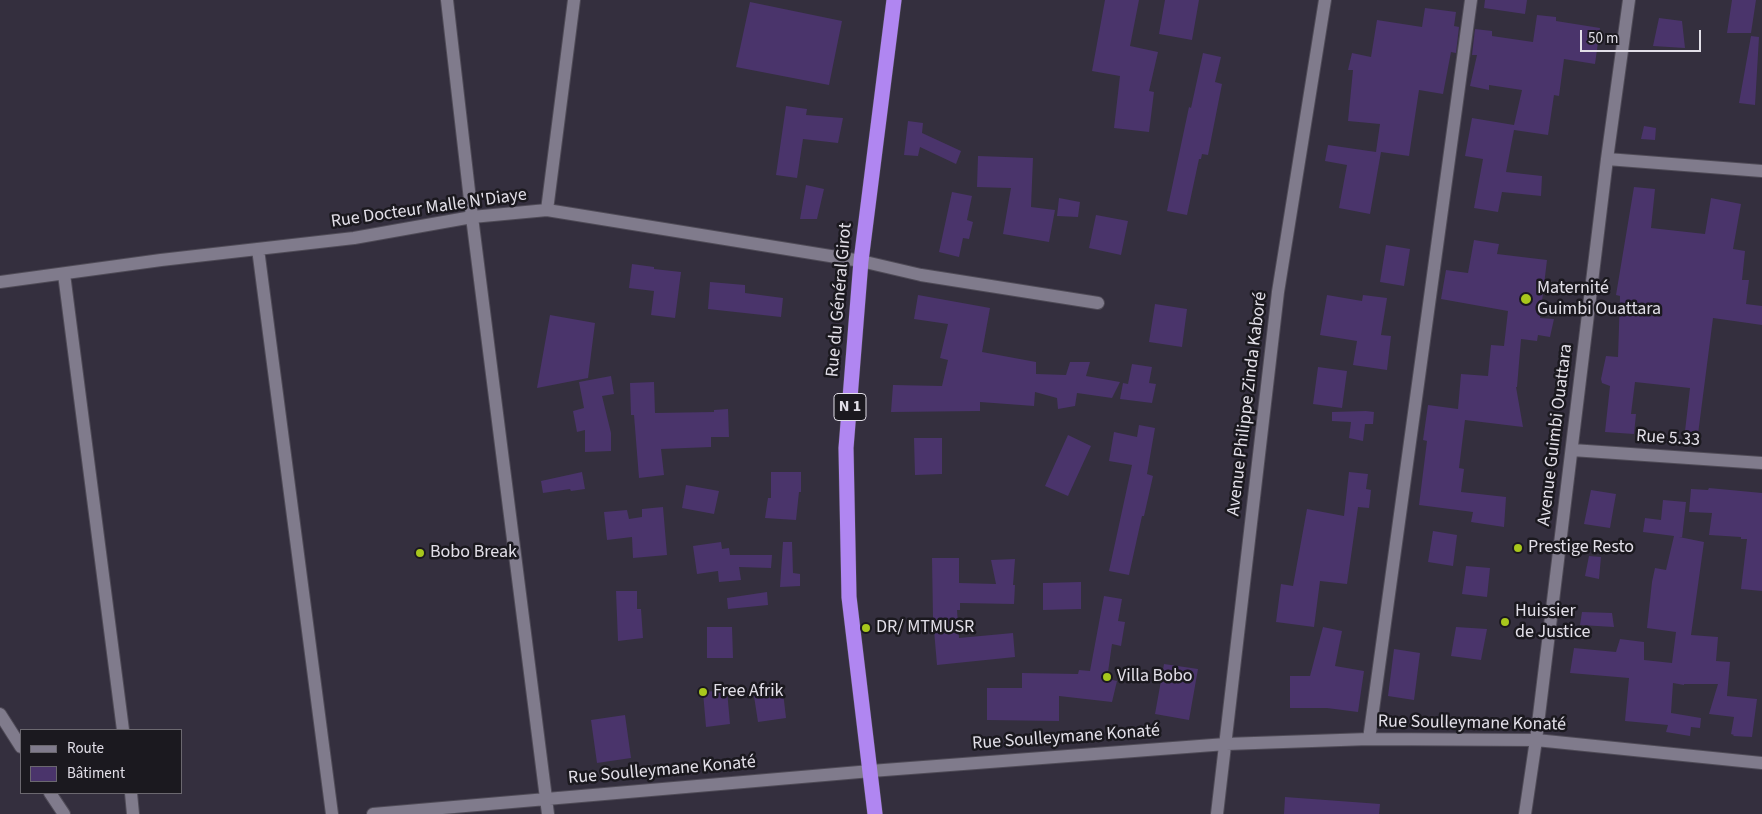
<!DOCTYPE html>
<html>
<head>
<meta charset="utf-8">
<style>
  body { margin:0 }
  #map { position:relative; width:1762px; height:814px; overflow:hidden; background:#342f3e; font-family:"Source Sans 3",sans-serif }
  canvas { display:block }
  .legend { position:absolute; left:20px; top:729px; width:162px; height:65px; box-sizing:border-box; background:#1b191f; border:1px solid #6b686f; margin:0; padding:6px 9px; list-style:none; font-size:15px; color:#e2dfe8 }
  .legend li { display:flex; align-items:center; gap:10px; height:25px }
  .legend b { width:25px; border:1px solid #6b686f }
  .scale { position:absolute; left:1580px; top:30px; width:121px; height:22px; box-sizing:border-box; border:2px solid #e2dfe8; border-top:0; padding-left:6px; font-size:15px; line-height:18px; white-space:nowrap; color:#e2dfe8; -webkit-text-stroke:4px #1b191f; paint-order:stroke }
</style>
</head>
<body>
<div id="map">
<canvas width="1762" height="814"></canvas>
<ul class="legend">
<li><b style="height:6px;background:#807b8c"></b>Route</li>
<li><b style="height:14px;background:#4a346b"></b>Bâtiment</li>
</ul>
<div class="scale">50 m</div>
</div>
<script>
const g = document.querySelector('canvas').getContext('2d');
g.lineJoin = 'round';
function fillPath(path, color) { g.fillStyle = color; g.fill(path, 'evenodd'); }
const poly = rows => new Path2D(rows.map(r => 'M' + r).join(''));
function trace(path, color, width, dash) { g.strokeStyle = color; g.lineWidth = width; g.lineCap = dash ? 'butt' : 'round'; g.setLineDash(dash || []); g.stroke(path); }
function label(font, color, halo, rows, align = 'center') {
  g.font = font + ' "Source Sans 3",sans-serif'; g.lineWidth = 5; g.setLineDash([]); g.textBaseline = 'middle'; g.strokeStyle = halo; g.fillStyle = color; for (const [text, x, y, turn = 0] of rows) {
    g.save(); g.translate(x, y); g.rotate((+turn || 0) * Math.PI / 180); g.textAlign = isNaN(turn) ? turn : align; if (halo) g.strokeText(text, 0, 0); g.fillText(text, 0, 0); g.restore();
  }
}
fillPath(poly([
  [1105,0,1139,0,1130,46,1158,52,1149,91,1154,92,1149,132,1114,128,1120,76,1092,71],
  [1165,0,1199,0,1192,40,1159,34],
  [1485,0,1527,0,1525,14,1484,8],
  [1732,0,1756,0,1751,33,1727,33],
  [750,2,842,21,829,85,736,67],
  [1425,8,1456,12,1454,26,1459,27,1456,53,1451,52,1443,94,1419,90,1409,156,1381,152,1370,214,1339,208,1347,165,1325,161,1328,145,1376,152,1380,124,1348,121,1353,70,1348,70,1352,53,1371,57,1377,20,1422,27],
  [1537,15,1556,17,1556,21,1600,28,1595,64,1564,59,1559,96,1554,95,1548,135,1514,130,1506,172,1542,176,1541,196,1502,192,1498,212,1474,208,1483,159,1465,156,1472,118,1514,125,1522,90,1489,85,1489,90,1470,86,1477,55,1472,55,1475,29,1492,31,1492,36,1533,42],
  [1659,18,1682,21,1685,48,1653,46],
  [1751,36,1759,37,1755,105,1739,103],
  [1203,53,1221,57,1215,82,1222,84,1208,155,1202,154,1201,159,1199,159,1187,215,1167,211,1189,107,1191,108],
  [786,106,807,109,806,115,843,118,838,143,803,139,797,178,776,175],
  [908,121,923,123,922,133,961,151,956,164,920,147,918,156,904,155],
  [1644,126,1656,128,1655,140,1641,139],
  [978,156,1033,158,1031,207,1055,210,1049,242,1003,234,1011,188,977,187],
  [806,185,824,189,817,219,800,219],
  [1634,187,1655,189,1651,228,1705,234,1711,198,1741,204,1733,249,1745,251,1742,280,1749,280,1746,304,1762,306,1762,325,1713,318,1697,442,1684,440,1690,388,1635,382,1631,414,1636,414,1634,434,1605,432,1610,386,1602,383,1601,379,1606,356,1618,357,1620,296,1616,295],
  [952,192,972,196,967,220,973,222,969,239,963,238,959,257,939,252],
  [1059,198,1080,202,1078,217,1057,216],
  [1096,215,1128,221,1121,255,1089,248],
  [1474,240,1499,244,1497,254,1547,260,1540,318,1554,319,1550,337,1538,335,1537,341,1521,339,1517,387,1516,387,1523,427,1465,420,1459,468,1464,469,1461,492,1506,497,1504,527,1471,522,1473,512,1419,505,1427,441,1423,440,1428,405,1458,409,1461,374,1488,376,1491,345,1504,346,1508,311,1441,299,1446,270,1468,273],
  [1386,245,1410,249,1404,286,1380,282],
  [632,264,654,267,654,269,681,272,675,318,651,315,654,291,629,288],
  [710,282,745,285,745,293,783,298,781,317,708,309],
  [918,295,990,308,982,352,1036,362,1036,374,1066,375,1070,362,1090,362,1086,376,1120,382,1112,398,1077,393,1075,406,1058,409,1057,398,1035,392,1034,406,980,402,980,411,891,412,893,385,942,386,948,360,940,358,948,324,914,319],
  [1327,295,1362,301,1363,295,1387,298,1381,335,1391,336,1387,370,1353,365,1357,341,1320,335],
  [1155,304,1187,309,1182,347,1149,342],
  [550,315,595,323,588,378,537,388],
  [1132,364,1152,367,1149,383,1156,384,1152,403,1120,399,1123,383,1128,384],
  [1318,367,1347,371,1342,408,1313,404],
  [611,376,614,394,602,396,611,433,611,451,585,452,585,430,577,432,573,411,584,408,579,382],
  [654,382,655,413,714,412,714,410,728,409,729,437,711,437,711,447,661,449,664,475,639,478,634,415,631,415,630,383],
  [1366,411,1374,412,1373,424,1365,424,1363,441,1349,438,1351,422,1332,421,1332,412],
  [1139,425,1155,428,1147,474,1153,476,1144,516,1142,516,1129,575,1109,571,1132,465,1109,461,1114,432,1137,437],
  [1068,435,1091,446,1068,496,1045,486],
  [914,438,942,438,942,474,915,475],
  [582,472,585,489,571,491,570,489,543,493,541,481],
  [771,472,801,472,801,492,799,492,796,520,765,518,768,498,771,498],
  [1349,472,1368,474,1366,489,1371,490,1369,508,1358,507,1347,584,1320,581,1314,627,1276,622,1281,584,1293,586,1307,509,1344,516],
  [686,485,719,491,714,514,682,508],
  [1709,488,1762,493,1762,591,1741,589,1747,539,1741,539,1741,537,1709,535,1712,513,1689,512,1691,489,1708,490],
  [1591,490,1616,494,1610,528,1584,524],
  [1663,500,1686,502,1682,538,1679,537,1704,542,1691,635,1718,637,1716,661,1730,662,1727,696,1757,699,1752,737,1733,736,1734,735,1731,734,1734,717,1709,714,1718,684,1684,684,1684,685,1673,683,1671,713,1701,718,1700,728,1691,727,1690,736,1666,732,1668,725,1625,721,1629,678,1570,673,1574,648,1616,652,1620,639,1644,642,1644,660,1672,663,1676,632,1647,628,1652,582,1655,568,1666,570,1674,536,1643,532,1645,518,1661,520],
  [663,507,667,555,633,558,632,537,607,540,604,512,627,510,629,519,642,517,642,509],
  [1433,531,1457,535,1453,566,1428,562],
  [721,542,722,549,729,548,730,555,772,555,771,568,739,567,741,580,719,582,718,571,697,574,693,546],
  [783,542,792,542,793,573,800,574,800,586,780,587],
  [1589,556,1601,557,1599,579,1585,576],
  [932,558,959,558,959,583,996,584,991,560,1015,559,1013,585,1015,585,1014,604,960,603,960,610,957,610,959,638,1013,633,1015,657,937,665,933,618],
  [1466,566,1490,568,1487,597,1462,594],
  [1081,582,1081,609,1043,610,1043,583],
  [616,591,637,591,637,609,641,609,643,638,618,641],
  [767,592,768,605,728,609,727,598],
  [1104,596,1122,599,1118,621,1125,622,1121,646,1112,644,1107,679,1117,681,1112,702,1059,696,1059,721,987,720,987,688,1022,688,1022,673,1078,674,1079,670,1090,671],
  [1582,612,1612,613,1614,627,1580,625],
  [707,627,732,627,733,658,707,658],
  [1323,627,1342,631,1335,666,1364,671,1358,712,1327,708,1290,708,1290,676,1310,676],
  [1456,627,1487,629,1481,660,1451,656],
  [1394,649,1420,653,1414,700,1388,696],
  [1164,664,1198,669,1189,720,1155,714],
  [727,690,730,724,706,727,703,692],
  [783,692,786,718,758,722,754,696],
  [625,715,631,758,597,763,591,720],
  [1285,797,1380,804,1379,814,1284,814]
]), '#4a346b');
const street = poly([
  [447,0,472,217,548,814],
  [1607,159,1762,171],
  [547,210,574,0],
  [258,249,332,814],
  [64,274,123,730],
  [0,282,161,260,354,238,472,217,547,210,861,261,921,275,1098,303],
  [1572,450,1762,463],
  [0,714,21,747],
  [1369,739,1471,0],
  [50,793,64,814],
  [131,793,133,814],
  [373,814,871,771,1226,744,1369,739,1536,740,1762,763],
  [1217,814,1278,292,1325,0],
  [1525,814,1536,740,1607,159,1629,0]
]);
const highway = poly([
  [875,814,849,597,846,448,861,261,894,0]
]);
trace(street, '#4f4b57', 14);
trace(highway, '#4f4b57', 16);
trace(street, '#807b8c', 12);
trace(highway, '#b086f1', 15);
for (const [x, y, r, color] of [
  [1526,299,6,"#a8c71c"],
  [1518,548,5,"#a8c71c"],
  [420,553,5,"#a8c71c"],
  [1505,622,5,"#a8c71c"],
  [866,628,5,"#a8c71c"],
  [1107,677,5,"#a8c71c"],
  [703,692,5,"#a8c71c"]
]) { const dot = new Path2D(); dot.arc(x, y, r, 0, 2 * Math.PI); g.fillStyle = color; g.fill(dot); trace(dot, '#1b191f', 2); }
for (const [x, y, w] of [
  [850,407,32]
]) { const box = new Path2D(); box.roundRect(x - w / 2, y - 13.5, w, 27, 4); g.fillStyle = '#1b191f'; g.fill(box); trace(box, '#e2dfe8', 1); }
label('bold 16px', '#e2dfe8', null, [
  ["N 1",850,407]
]);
label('18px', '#e2dfe8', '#1b191f', [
  ["Rue Docteur Malle N'Diaye",429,209,-8],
  ["Rue du Général Girot",840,300,-85],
  ["Avenue Philippe Zinda Kaboré",1248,404,-83],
  ["Avenue Guimbi Ouattara",1556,435,-83],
  ["Rue 5.33",1668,439,4],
  ["Rue Soulleymane Konaté",1472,724,1],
  ["Rue Soulleymane Konaté",1066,738,-4],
  ["Rue Soulleymane Konaté",662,771,-5]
]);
label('18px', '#e2dfe8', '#1b191f', [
  ["Maternité",1537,289],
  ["Guimbi Ouattara",1537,310],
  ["Prestige Resto",1528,548],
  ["Bobo Break",430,553],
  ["Huissier",1515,612],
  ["de Justice",1515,633],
  ["DR/ MTMUSR",876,628],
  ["Villa Bobo",1117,677],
  ["Free Afrik",713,692]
], 'left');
</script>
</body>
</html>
